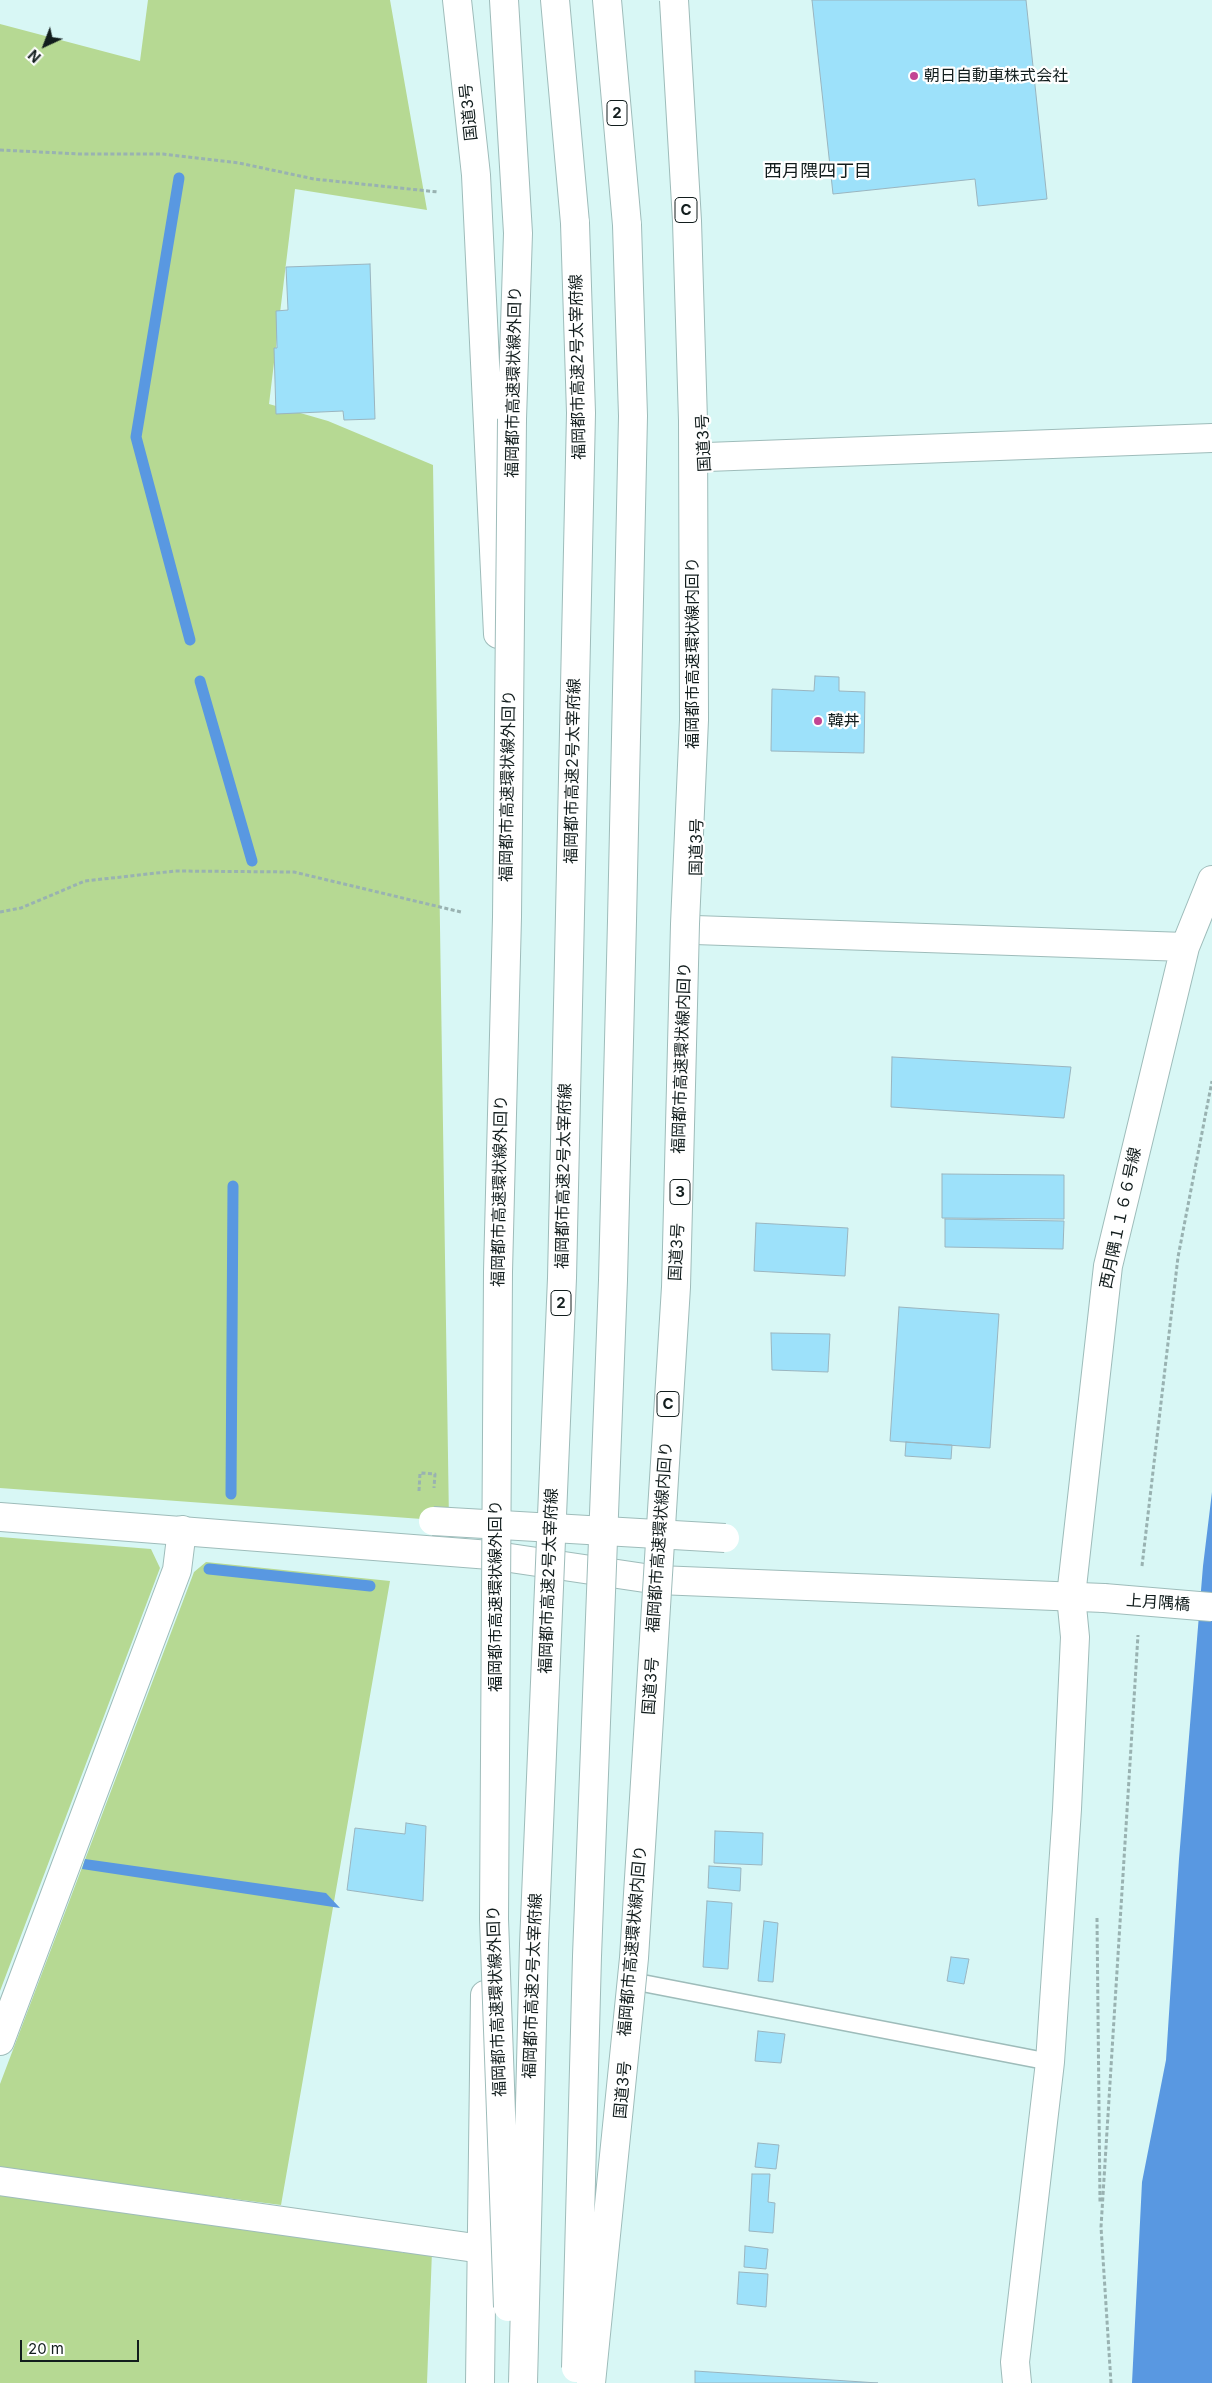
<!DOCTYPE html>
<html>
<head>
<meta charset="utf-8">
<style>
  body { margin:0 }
  #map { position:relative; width:1212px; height:2383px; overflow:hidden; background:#d8f7f5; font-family:Inter,sans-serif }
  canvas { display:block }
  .north { position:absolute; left:20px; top:20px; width:50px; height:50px; -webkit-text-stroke:4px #fff; paint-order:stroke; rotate:223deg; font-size:14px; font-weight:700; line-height:20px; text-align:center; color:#121d1d }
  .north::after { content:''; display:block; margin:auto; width:18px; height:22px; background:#121d1d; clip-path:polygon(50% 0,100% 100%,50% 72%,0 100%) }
  .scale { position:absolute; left:20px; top:2340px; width:119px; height:22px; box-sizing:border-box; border:2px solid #121d1d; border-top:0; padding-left:6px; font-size:15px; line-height:18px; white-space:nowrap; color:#121d1d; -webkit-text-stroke:4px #fff; paint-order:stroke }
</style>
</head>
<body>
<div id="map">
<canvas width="1212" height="2383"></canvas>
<div class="north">N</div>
<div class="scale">20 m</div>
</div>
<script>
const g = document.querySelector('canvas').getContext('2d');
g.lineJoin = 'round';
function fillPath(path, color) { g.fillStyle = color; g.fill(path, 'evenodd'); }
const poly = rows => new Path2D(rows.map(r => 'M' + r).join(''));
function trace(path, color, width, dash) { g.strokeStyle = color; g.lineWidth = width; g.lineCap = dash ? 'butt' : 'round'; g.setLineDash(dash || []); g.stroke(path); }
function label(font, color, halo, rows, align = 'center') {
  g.font = font + ' Inter,"Noto Sans JP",sans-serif'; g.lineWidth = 4.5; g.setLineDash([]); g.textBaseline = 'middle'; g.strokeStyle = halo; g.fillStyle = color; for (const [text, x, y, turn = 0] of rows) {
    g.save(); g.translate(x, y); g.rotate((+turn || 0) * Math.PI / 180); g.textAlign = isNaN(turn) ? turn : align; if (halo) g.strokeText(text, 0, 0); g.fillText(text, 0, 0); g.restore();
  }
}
fillPath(poly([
  [148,0,390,0,427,210,295,189,269,404,328,421,433,465,449,1521,0,1488,0,24,140,61],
  [0,1537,151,1549,160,1568,0,1991],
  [206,1562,390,1581,281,2205,0,2169,0,2084,194,1572],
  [0,2191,400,2245,402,2253,432,2251,427,2383,0,2383]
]), '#b6d993');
fillPath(poly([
  [1212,1492,1212,2383,1132,2383,1142,2182,1166,2060,1179,1859,1203,1566],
  [85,1859,326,1893,340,1908,82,1869]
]), '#5998e1');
trace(poly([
  [179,178,136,437,190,640],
  [200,681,252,861],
  [231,1494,233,1186],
  [209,1569,370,1586]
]), '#5998e1', 11);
const building = poly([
  [812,0,1026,0,1047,199,978,206,975,179,833,194,812,0],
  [370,264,375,419,344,420,343,411,276,414,274,348,277,348,276,311,288,310,286,267,370,264],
  [815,676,839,677,839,691,865,692,864,753,771,751,772,689,814,691,815,676],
  [892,1057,1071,1067,1064,1118,891,1107,892,1057],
  [942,1174,1064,1175,1064,1219,942,1218,942,1174],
  [945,1219,1064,1221,1063,1249,945,1247,945,1219],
  [756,1223,848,1228,845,1276,754,1271,756,1223],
  [899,1307,999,1314,990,1448,890,1441,899,1307],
  [771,1333,830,1334,828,1372,772,1370,771,1333],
  [906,1442,952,1445,951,1459,905,1456,906,1442],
  [406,1823,426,1826,423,1901,347,1890,355,1828,405,1834,406,1823],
  [715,1831,763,1833,762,1865,714,1863,715,1831],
  [709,1866,741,1868,740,1891,708,1888,709,1866],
  [707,1901,732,1903,728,1969,703,1967,707,1901],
  [764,1921,778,1923,773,1982,758,1981,764,1921],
  [951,1957,969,1959,964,1984,947,1981,951,1957],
  [758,2031,785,2034,781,2063,755,2061,758,2031],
  [758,2143,779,2145,776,2169,755,2167,758,2143],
  [752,2174,770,2174,768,2202,775,2203,773,2233,749,2231,752,2174],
  [745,2246,768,2249,766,2269,744,2267,745,2246],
  [739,2272,768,2274,766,2307,737,2304,739,2272],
  [695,2371,878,2383,695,2383,695,2371]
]);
fillPath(building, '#9de1fa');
trace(building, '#9ab5bf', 1);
const lane = poly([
  [632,1981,1050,2062]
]);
const street = poly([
  [707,457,1212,438],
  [695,930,1185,947],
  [0,2041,177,1570,182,1530],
  [0,2181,482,2249],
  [1017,2383,1015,2362,1050,2062,1067,1809,1075,1637,1071,1596,1108,1266,1185,947,1212,880]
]);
const secondary = poly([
  [0,1517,490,1555,658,1580,1104,1598]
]);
const highway = poly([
  [457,0,476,175,498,634],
  [504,0,518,233,512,419],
  [555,0,575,223],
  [607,0,627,225],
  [480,2383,485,1995]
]);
trace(lane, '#9ebcba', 19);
trace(street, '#9ebcba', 30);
trace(secondary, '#9ebcba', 30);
trace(highway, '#9ebcba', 30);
trace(poly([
  [0,150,80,154,163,154,239,163,314,179,438,192],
  [0,912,21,908,85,881,175,871,294,872,461,912],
  [419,1491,420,1473,435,1474,434,1488],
  [1142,1566,1178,1257,1212,1081],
  [1097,1918,1100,2202],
  [1111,2383,1101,2227,1138,1635]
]), '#99b2b1', 3, [4, 2.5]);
trace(lane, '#fff', 16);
trace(street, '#fff', 28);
trace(secondary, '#fff', 28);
trace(highway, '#fff', 28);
const streetBridge = poly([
  [433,1521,725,1538]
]);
const secondaryBridge = poly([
  [1104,1598,1212,1607]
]);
const highwayBridge = poly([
  [508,2307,494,1919,498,1272,507,917,512,419],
  [576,2368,587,1956,613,1280,622,921,633,416,627,225],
  [523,2383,534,1944,562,1278,581,413,575,223],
  [591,2383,634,1958,676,1287,685,924,694,720,693,421,687,221,674,0]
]);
trace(streetBridge, '#9ebcba', 30, []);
trace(secondaryBridge, '#9ebcba', 30, []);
trace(highwayBridge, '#9ebcba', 30, []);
trace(streetBridge, '#fff', 28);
trace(secondaryBridge, '#fff', 28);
trace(highwayBridge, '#fff', 28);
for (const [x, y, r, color] of [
  [914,76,5,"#c24593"],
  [818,721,5,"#c24593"]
]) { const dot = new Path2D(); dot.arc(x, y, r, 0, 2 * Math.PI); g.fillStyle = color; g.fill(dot); trace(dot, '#fff', 2); }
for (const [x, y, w] of [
  [617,113,20],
  [686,210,22],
  [680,1192,20],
  [561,1303,20],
  [668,1404,22]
]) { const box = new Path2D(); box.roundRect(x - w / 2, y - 12.5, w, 25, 4); g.fillStyle = '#fff'; g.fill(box); trace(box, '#121d1d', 1); }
label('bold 15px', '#121d1d', null, [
  ["2",617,113],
  ["C",686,210],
  ["3",680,1192],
  ["2",561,1303],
  ["C",668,1404]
]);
label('16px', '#121d1d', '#fff', [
  ["朝日自動車株式会社",924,76],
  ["韓丼",828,721]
], 'left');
label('16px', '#121d1d', '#fff', [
  ["国道3号",469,112,-96],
  ["福岡都市高速2号太宰府線",578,367,-91],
  ["福岡都市高速環状線外回り",514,382,-89],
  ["国道3号",704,443,-93],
  ["福岡都市高速環状線内回り",693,653,-90],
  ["福岡都市高速2号太宰府線",573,771,-89],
  ["福岡都市高速環状線外回り",508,786,-89],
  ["国道3号",697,847,-89],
  ["福岡都市高速環状線内回り",682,1058,-88],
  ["福岡都市高速2号太宰府線",564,1176,-89],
  ["福岡都市高速環状線外回り",500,1191,-89],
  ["西月隅１１６６号線",1121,1218,-78],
  ["国道3号",677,1252,-87],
  ["福岡都市高速環状線内回り",660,1537,-86],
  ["福岡都市高速2号太宰府線",549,1581,-88],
  ["福岡都市高速環状線外回り",496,1596,-90],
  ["上月隅橋",1158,1603,4],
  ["国道3号",651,1686,-86],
  ["福岡都市高速環状線内回り",633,1941,-85],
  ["福岡都市高速2号太宰府線",533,1986,-88],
  ["福岡都市高速環状線外回り",497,2001,-92],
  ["国道3号",623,2090,-85]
]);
label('18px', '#121d1d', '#fff', [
  ["西月隈四丁目",818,172]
]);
</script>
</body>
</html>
